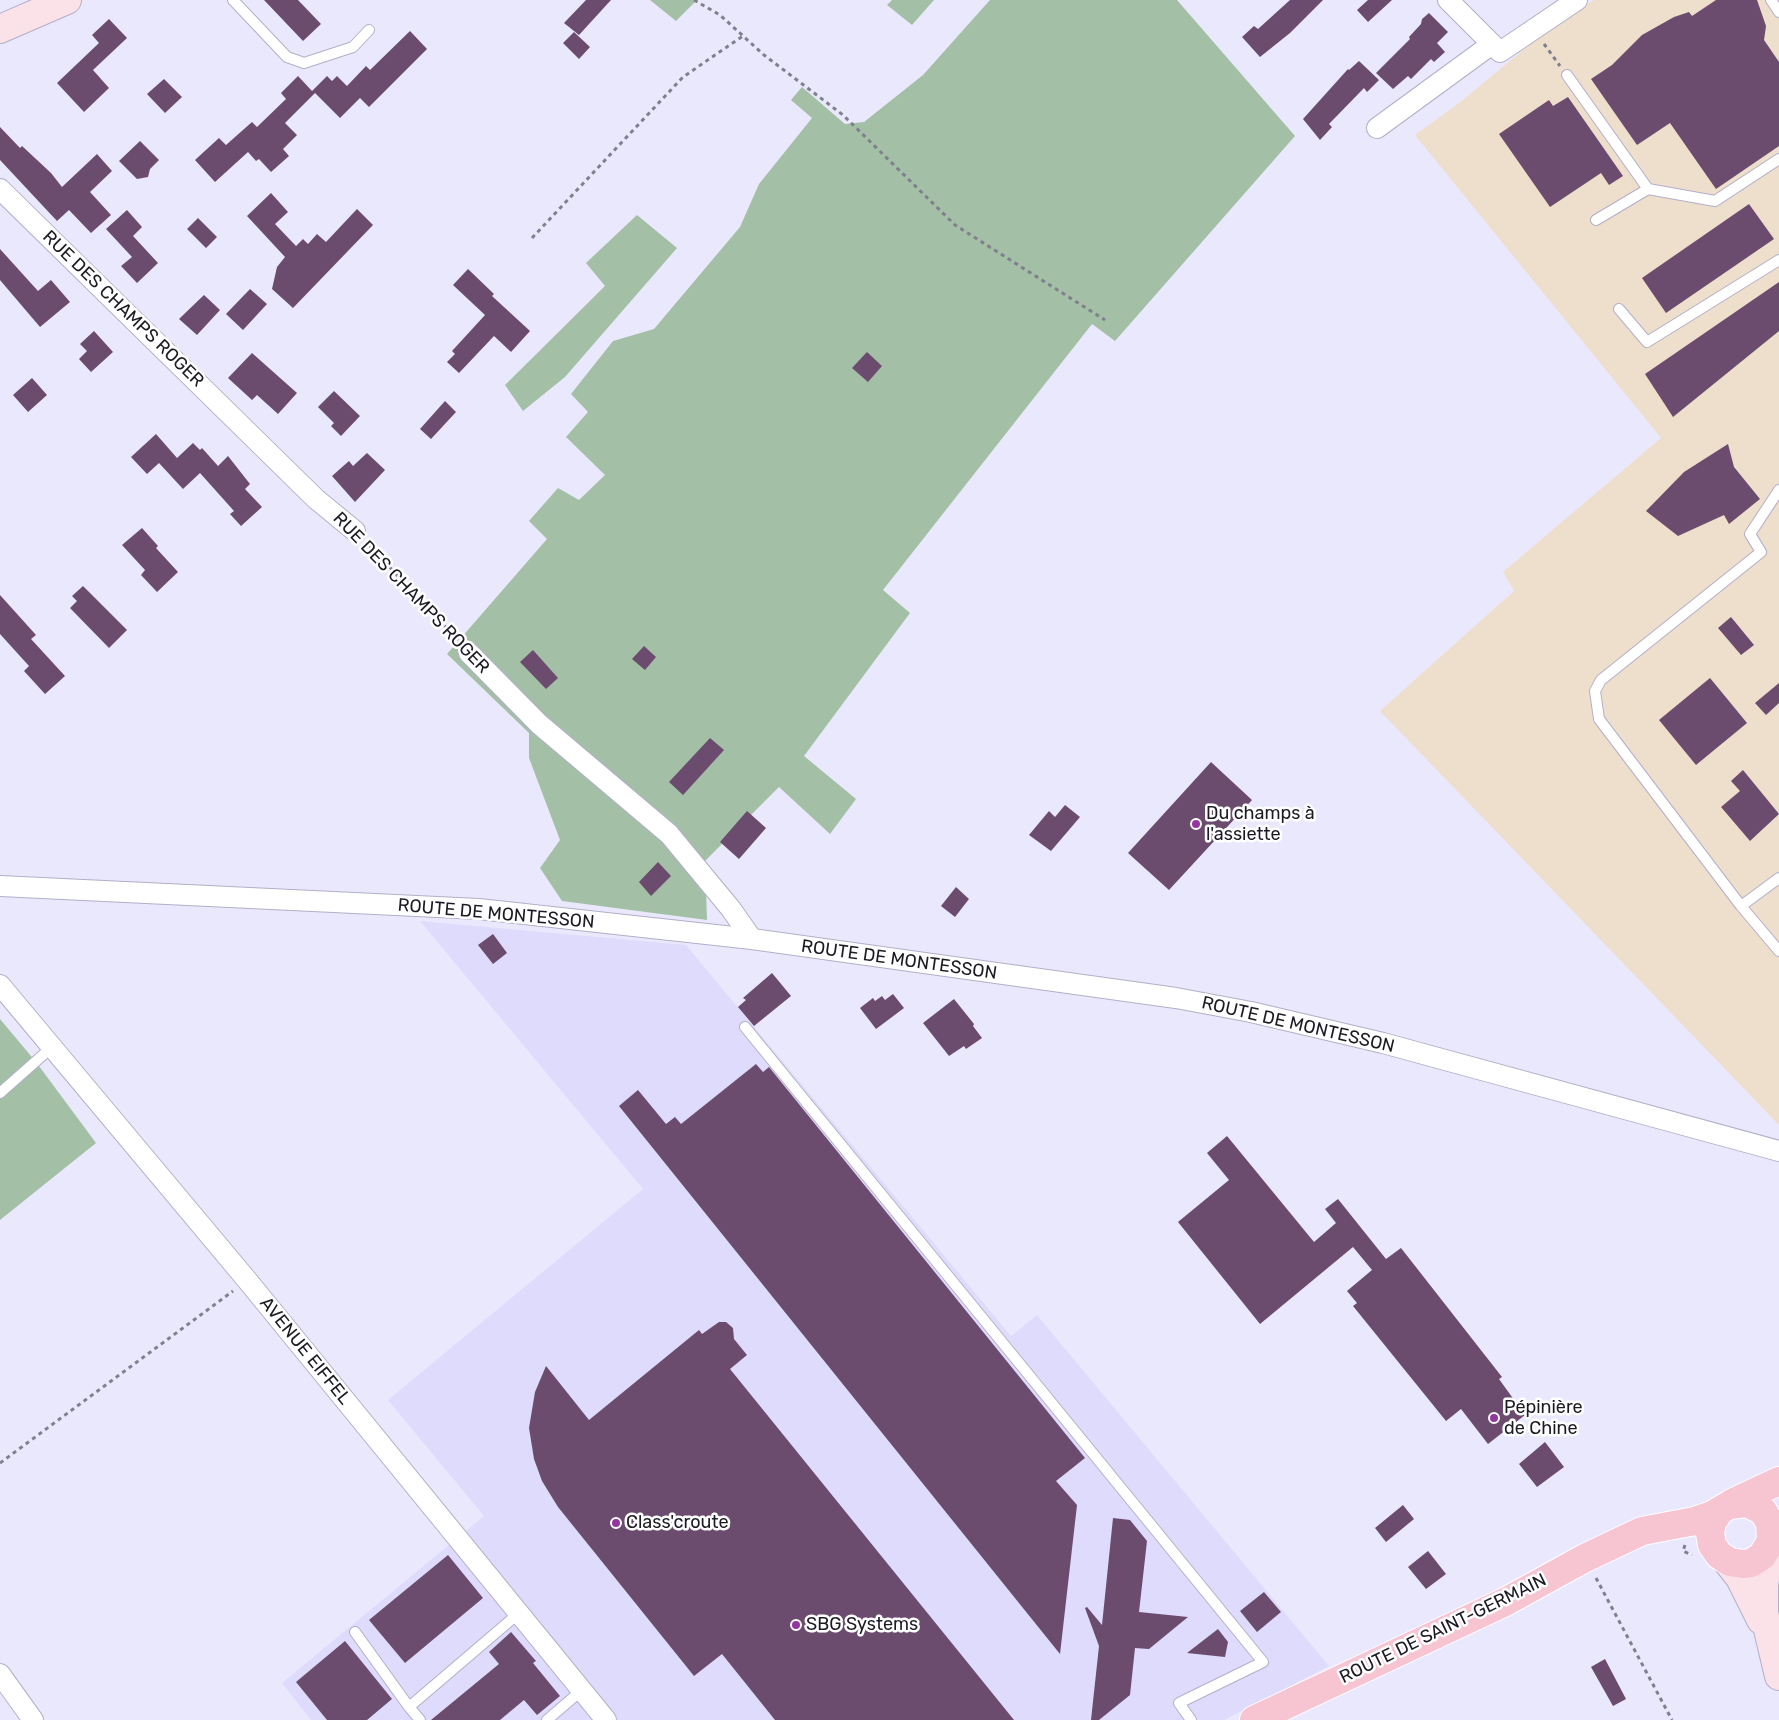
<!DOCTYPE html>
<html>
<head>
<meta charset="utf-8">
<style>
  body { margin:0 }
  canvas { display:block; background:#eae8fd }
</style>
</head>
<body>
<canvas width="1779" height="1720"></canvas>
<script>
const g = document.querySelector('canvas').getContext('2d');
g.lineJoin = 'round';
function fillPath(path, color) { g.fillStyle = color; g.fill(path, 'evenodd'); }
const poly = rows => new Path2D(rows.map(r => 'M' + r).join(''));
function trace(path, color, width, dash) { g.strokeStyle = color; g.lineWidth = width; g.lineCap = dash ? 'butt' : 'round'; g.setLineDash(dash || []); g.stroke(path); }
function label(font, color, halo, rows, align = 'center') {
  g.font = font + ' Rubik,sans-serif'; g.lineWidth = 5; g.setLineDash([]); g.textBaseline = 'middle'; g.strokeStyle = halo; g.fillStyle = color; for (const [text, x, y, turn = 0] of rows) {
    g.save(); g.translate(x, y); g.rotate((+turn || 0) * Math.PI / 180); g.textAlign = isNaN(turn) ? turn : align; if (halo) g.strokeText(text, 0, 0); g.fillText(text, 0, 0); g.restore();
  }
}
fillPath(poly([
  [420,921,686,945,1011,1336,1037,1315,1329,1666,1224,1720,311,1720,282,1683,484,1516,388,1400,643,1189]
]), '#dfdbfc');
fillPath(poly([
  [1594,0,1779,0,1779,1125,1380,711,1514,591,1503,572,1661,438,1415,135,1459,103,1550,28]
]), '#eedecc');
fillPath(poly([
  [650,0,697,0,676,21],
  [892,0,934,0,912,25,887,5],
  [990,0,1177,0,1295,136,1115,341,1092,324,883,590,910,613,804,756,856,799,830,834,779,787,705,861,707,920,562,901,540,868,560,840,529,758,529,733,447,654,547,539,529,521,558,488,579,500,605,475,566,437,588,412,571,394,613,341,654,329,740,227,759,184,812,118,791,100,802,87,845,124,864,122,923,75],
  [637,215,677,248,565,377,523,411,505,385,605,286,586,263],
  [0,1019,36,1062,96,1143,0,1220]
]), '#a3c0a6');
fillPath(poly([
  [264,0,298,0,321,24,303,41],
  [586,0,611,0,579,35,564,23],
  [1290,0,1323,0,1290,33,1260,57,1242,37,1254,26,1258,29],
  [1368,0,1392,0,1368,22,1357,10],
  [1716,0,1757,0,1766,26,1764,40,1779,62,1779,146,1716,189,1670,123,1637,145,1591,79,1612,65,1642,35,1674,17,1689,12,1692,16],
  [1429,13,1448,32,1437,43,1445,52,1434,62,1431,59,1411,79,1408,76,1393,89,1376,73,1410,39,1409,37,1421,24,1422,19],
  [109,19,127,38,93,70,109,88,84,112,57,83,99,43,92,35],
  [410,31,427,49,369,107,360,98,340,118,314,92,315,93,285,123,297,135,283,149,289,156,271,172,259,159,256,161,248,152,215,182,195,160,219,138,226,145,252,122,257,127,286,99,281,93,298,76,312,91,327,76,332,81,337,76,347,86,366,66,370,70],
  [574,32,590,47,579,59,563,43],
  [1359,61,1379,80,1367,92,1364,88,1329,124,1332,127,1320,140,1303,119,1348,69,1349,70],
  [164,79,182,97,165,113,147,94],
  [1568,97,1623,176,1609,185,1601,173,1550,207,1499,134,1549,100,1553,106],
  [0,127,20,148,22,146,51,173,62,187,97,154,112,171,90,192,111,215,91,233,69,210,57,221,0,160],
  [140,141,159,160,150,169,148,177,137,179,119,161],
  [271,193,288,212,275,224,296,246,303,239,308,244,317,234,326,242,357,209,373,225,293,308,272,289,277,267,285,257,247,216],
  [1749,204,1774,239,1666,313,1642,278],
  [127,210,142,227,133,236,158,263,137,283,121,266,132,257,106,229],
  [198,218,217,237,206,248,187,229],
  [0,249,38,291,51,280,70,302,40,327,0,280],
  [468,269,494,294,492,296,530,331,511,352,494,336,459,373,447,362,455,354,452,351,485,315,453,285],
  [1779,282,1779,331,1673,417,1645,374],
  [250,289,267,304,243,330,226,314],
  [204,295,220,310,197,335,179,319],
  [94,331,113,352,91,372,79,359,87,351,80,344],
  [867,352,882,366,868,382,852,368],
  [252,353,297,393,278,414,257,395,252,400,228,378],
  [32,378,47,395,28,412,13,395],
  [334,391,360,416,341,436,331,426,334,423,318,407],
  [445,401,456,412,431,439,420,429],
  [156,434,177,458,193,443,200,450,202,448,218,466,228,456,250,484,245,489,262,507,241,526,230,514,234,511,200,473,183,489,159,463,147,474,131,457],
  [1728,444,1734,467,1760,499,1729,524,1724,515,1678,536,1646,511,1684,472],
  [367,453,385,470,355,502,332,476,349,461,353,466],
  [142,528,158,546,156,548,178,572,157,592,141,575,145,570,122,545],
  [83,586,127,630,109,648,70,608,77,601,72,596],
  [0,595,36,635,31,639,65,676,45,694,24,671,29,666,0,634],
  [1731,617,1754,645,1741,655,1718,628],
  [644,646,656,657,645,670,632,659],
  [533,650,558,678,546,689,520,662],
  [1710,678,1747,723,1696,765,1659,720],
  [1779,683,1779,703,1766,715,1755,703],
  [710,738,724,750,683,795,669,782],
  [1211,762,1252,800,1169,890,1128,853],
  [1743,770,1779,814,1750,841,1721,807,1740,791,1731,781],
  [1065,805,1080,817,1051,851,1029,835,1049,811,1055,817],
  [747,811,766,828,739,859,720,842],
  [658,862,671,876,651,896,639,882],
  [956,887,969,899,955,917,941,906],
  [493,934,507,953,493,964,478,945],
  [772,973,791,996,754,1026,738,1007,746,1000,743,998],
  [893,994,904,1008,876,1029,860,1008,873,998,875,1001,882,996,885,1000],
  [954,999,974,1024,973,1026,982,1038,966,1049,964,1046,949,1056,923,1023],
  [756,1064,763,1072,769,1067,1085,1458,1056,1481,1077,1505,1060,1654,619,1106,638,1090,666,1124,675,1117,681,1124],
  [1227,1136,1314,1242,1336,1223,1325,1209,1338,1199,1386,1259,1401,1248,1502,1377,1499,1379,1525,1415,1488,1444,1461,1409,1446,1421,1353,1306,1357,1303,1347,1291,1372,1270,1353,1247,1260,1324,1178,1222,1229,1180,1207,1153],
  [719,1322,726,1322,733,1328,734,1339,747,1355,730,1369,1014,1720,775,1720,722,1654,694,1676,558,1507,542,1481,534,1459,529,1428,535,1392,546,1366,589,1420,699,1330,702,1334],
  [1545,1442,1564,1467,1537,1487,1519,1464],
  [1403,1505,1414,1519,1386,1542,1375,1528],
  [1113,1518,1130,1520,1147,1541,1139,1612,1188,1617,1149,1649,1135,1648,1130,1695,1099,1720,1091,1720,1099,1646,1085,1608,1087,1607,1102,1625],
  [1428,1551,1446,1574,1426,1589,1408,1567],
  [448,1555,483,1598,405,1663,369,1620],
  [1264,1592,1281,1612,1257,1632,1240,1611],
  [1218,1629,1228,1642,1225,1657,1187,1653],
  [511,1632,536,1661,533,1663,560,1696,537,1715,524,1700,500,1720,431,1720,499,1664,489,1652],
  [345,1641,392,1699,367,1720,327,1720,296,1682],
  [1605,1659,1626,1699,1613,1706,1591,1667]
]), '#6b4b6e');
const lane = poly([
  [233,0,287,57,304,63,353,47,369,30],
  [1771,0,1779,12],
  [1567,75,1648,189],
  [1596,220,1648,189,1715,201,1779,159],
  [1619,309,1647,342,1779,260],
  [1779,490,1750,534,1761,552,1601,680,1595,691,1599,719,1741,906,1779,951],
  [1741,906,1779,878],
  [745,1027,1263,1662,1179,1703,1191,1720],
  [0,1093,52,1047],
  [355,1632,409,1707],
  [420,1720,409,1707,519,1613],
  [547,1720,582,1690]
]);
const street = poly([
  [1448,0,1500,52,1577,0],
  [1377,128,1492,44],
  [0,189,316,499,355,531],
  [469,653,539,724,669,834,731,909,752,939],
  [0,886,479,909,752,939,1176,998,1251,1012,1383,1043,1779,1151],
  [0,985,247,1280,606,1720],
  [0,1674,33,1720]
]);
const secondary = poly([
  [0,29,67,0],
  [1771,1541,1764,1585,1764,1613,1779,1676],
  [1726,1560,1740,1578,1761,1620]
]);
const primary = poly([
  [1732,1503,1779,1481],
  [1254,1720,1505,1602,1585,1558,1642,1531,1695,1521,1712,1515,1729,1505,1747,1503,1763,1511,1770,1523,1771,1541,1762,1556,1751,1563,1743,1564,1730,1562,1719,1555,1712,1545,1710,1533,1712,1522,1719,1512]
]);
trace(lane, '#b2afc8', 12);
trace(street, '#b2afc8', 22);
trace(secondary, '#b2afc8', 30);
trace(primary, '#fff', 30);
trace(poly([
  [694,0,720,15,764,55,843,115,955,225,1105,320],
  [1544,44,1560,66],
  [532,238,683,77,743,36],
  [368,544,458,640],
  [0,1463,233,1291],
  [1685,1545,1683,1551,1692,1555],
  [1596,1578,1672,1720]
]), '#817f8e', 3, [4, 4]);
trace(lane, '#fff', 10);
trace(street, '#fff', 20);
trace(secondary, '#fbe1e8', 28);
trace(primary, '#f7c4d2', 28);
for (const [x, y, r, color] of [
  [1196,824,5,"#9436a0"],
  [1494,1418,5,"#9436a0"],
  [616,1523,5,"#9436a0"],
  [796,1625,5,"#9436a0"]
]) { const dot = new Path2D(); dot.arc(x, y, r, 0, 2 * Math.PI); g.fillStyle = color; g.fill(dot); trace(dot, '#fff', 2); }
label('18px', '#1c1b24', '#fff', [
  ["RUE DES CHAMPS ROGER",123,309,44],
  ["RUE DES CHAMPS ROGER",411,593,46],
  ["ROUTE DE MONTESSON",496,914,5],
  ["ROUTE DE MONTESSON",899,960,8],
  ["ROUTE DE MONTESSON",1298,1025,13],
  ["AVENUE EIFFEL",305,1351,51],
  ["ROUTE DE SAINT-GERMAIN",1443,1629,-26]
]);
label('18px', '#1c1b24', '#fff', [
  ["Du champs à",1206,814],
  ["l'assiette",1206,835],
  ["Pépinière",1504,1408],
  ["de Chine",1504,1429],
  ["Class'croute",626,1523],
  ["SBG Systems",806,1625]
], 'left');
</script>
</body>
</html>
